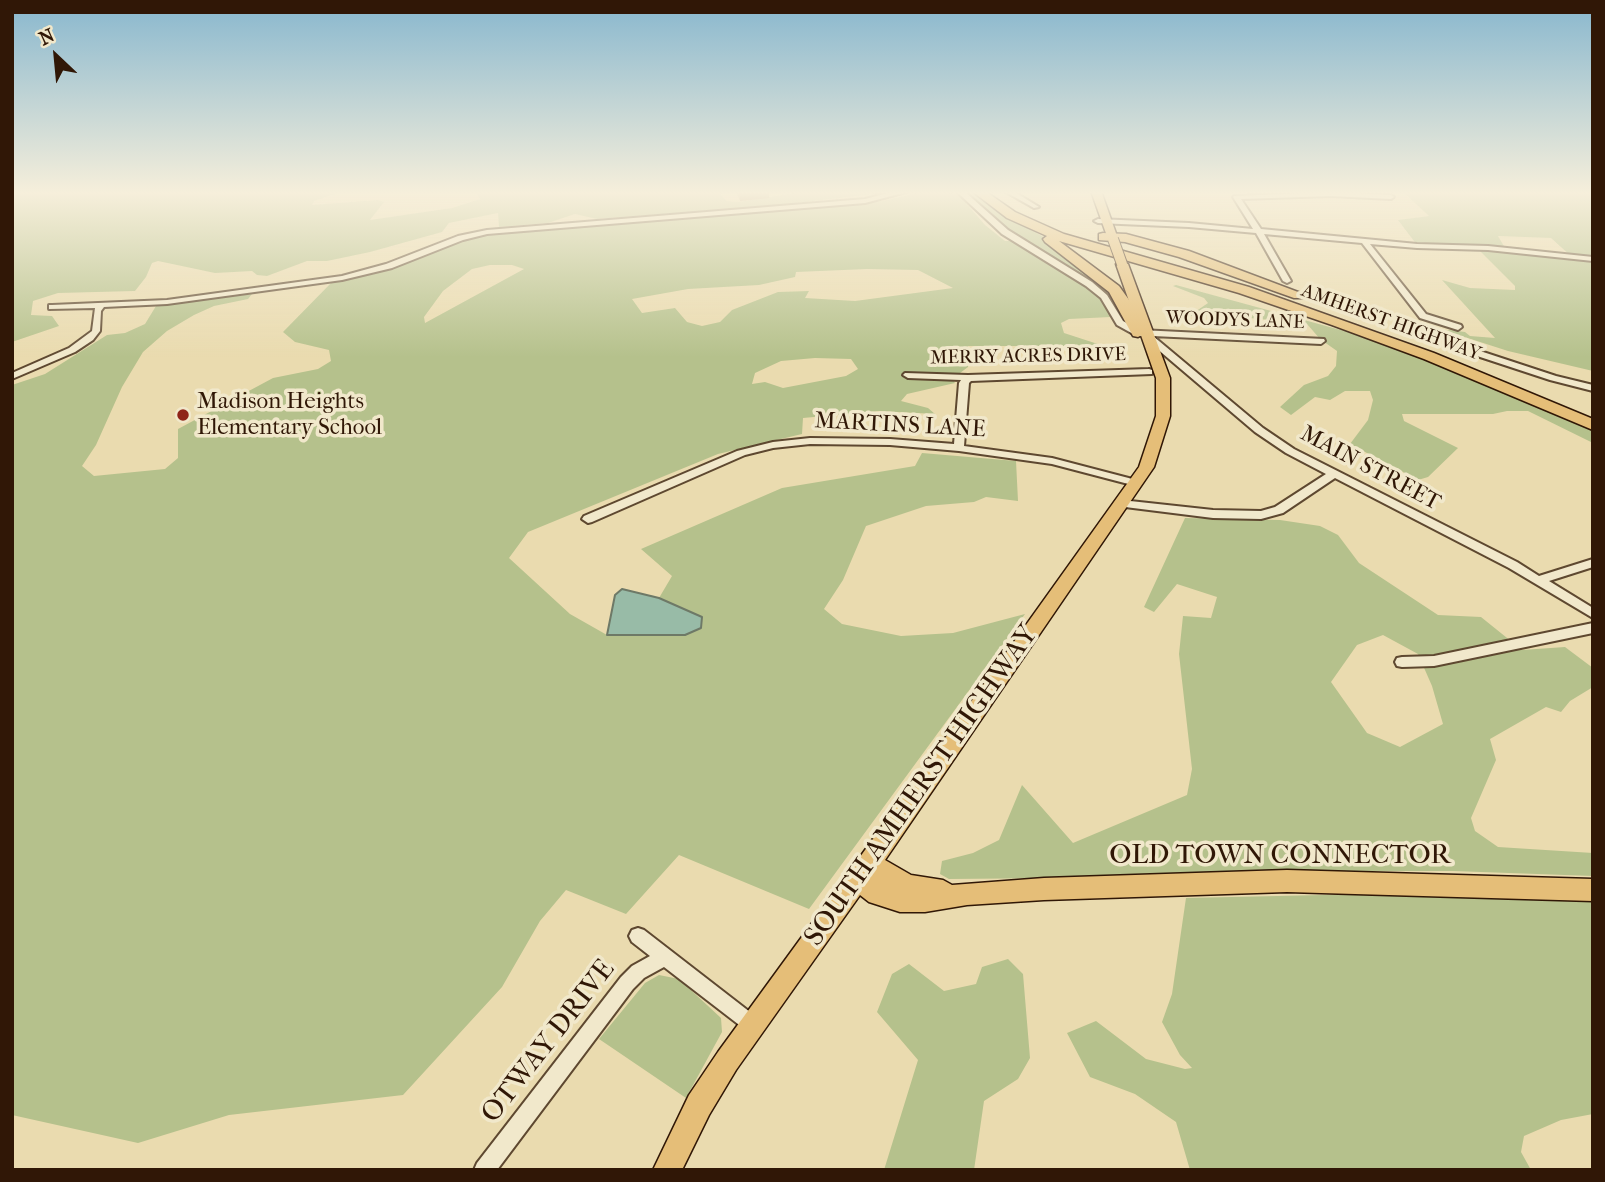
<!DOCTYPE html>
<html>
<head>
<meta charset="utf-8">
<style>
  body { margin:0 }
  #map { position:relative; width:1605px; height:1182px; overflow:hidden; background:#eadbaf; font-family:"IM FELL French Canon",serif }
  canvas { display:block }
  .frame { position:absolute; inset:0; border:14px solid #301706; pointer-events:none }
  .north { position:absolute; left:21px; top:21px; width:70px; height:70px; -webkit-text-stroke:5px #f1e8cb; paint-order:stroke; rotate:334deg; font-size:19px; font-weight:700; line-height:28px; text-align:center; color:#301706 }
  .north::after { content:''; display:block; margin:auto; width:24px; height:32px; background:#301706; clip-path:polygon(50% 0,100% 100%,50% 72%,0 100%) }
</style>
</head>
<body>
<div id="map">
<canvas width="1605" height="1182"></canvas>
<div class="frame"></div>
<div class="north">N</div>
</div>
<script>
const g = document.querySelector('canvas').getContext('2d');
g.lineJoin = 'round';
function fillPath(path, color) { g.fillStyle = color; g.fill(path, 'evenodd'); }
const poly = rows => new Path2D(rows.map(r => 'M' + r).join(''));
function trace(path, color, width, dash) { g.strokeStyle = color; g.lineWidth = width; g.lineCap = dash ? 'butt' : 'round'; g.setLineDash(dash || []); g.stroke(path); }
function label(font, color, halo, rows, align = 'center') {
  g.font = font + ' "IM FELL French Canon",serif'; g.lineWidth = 7; g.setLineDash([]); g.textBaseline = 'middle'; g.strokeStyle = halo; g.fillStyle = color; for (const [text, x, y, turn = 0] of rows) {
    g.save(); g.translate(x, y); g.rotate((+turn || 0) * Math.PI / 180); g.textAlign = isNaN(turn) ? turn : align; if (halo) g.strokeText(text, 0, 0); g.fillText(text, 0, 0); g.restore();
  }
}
fillPath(poly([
  [12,191,344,191,314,201,312,205,378,200,384,202,370,220,452,208,480,199,474,191,724,191,721,195,727,201,738,202,807,191,898,191,780,205,597,219,575,214,548,223,499,227,498,213,449,223,442,232,370,252,327,261,307,261,267,276,257,275,252,271,215,273,158,261,152,263,146,277,135,291,58,293,33,301,31,315,52,316,59,326,12,342],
  [926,191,958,194,985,225,1005,241,1014,241,1092,290,1103,301,1111,317,1069,319,1061,323,1064,333,1104,346,968,346,968,367,952,379,955,383,907,394,901,401,928,408,935,414,879,411,803,418,802,434,718,454,528,532,509,558,570,614,607,635,665,636,702,617,659,598,672,576,641,549,782,488,915,466,922,453,1016,461,1018,501,986,497,974,502,926,506,866,526,843,580,824,609,842,624,901,636,953,633,1025,614,809,909,679,855,626,914,566,890,540,921,502,987,403,1095,229,1115,138,1143,12,1115,12,385,45,374,107,335,125,333,145,324,156,306,252,294,248,299,214,306,194,315,167,331,143,352,122,387,96,445,82,466,94,476,165,469,178,458,178,429,273,378,318,369,331,361,329,350,295,342,283,332,332,282,399,265,437,248,488,234,823,207,882,201],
  [490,265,512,265,524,269,425,323,424,317,443,291,472,269],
  [867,269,918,270,953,288,855,301,805,298,809,291,778,292,732,310,720,322,702,326,687,322,675,308,642,313,632,299,688,289,759,285,795,277,796,272],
  [815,358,851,359,858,369,846,376,783,388,765,382,752,384,755,373,781,361],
  [961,191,971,191,992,208,1049,240,1107,286,1128,323,1122,322,1109,300,1013,236],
  [1402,191,1593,191,1593,371,1508,351,1446,331,1450,330,1465,332,1470,336,1495,338,1442,280,1470,288,1515,290,1515,286,1480,251,1572,257,1551,238,1498,236,1505,248,1468,244,1417,245,1398,220,1429,216],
  [1176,285,1381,341,1593,429,1593,443,1528,411,1507,411,1493,414,1402,414,1404,421,1458,448,1428,477,1418,480,1350,444,1368,420,1373,400,1370,391,1345,391,1330,400,1315,397,1291,415,1280,407,1304,385,1328,376,1336,366,1337,351,1320,339,1307,324,1231,316,1189,316,1208,303,1204,298,1173,286],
  [1185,518,1280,520,1320,526,1338,535,1359,563,1438,615,1481,617,1522,650,1565,647,1593,668,1593,687,1570,701,1561,712,1546,707,1490,739,1496,760,1471,818,1475,831,1498,847,1593,853,1593,876,1453,871,1231,871,1066,878,949,879,940,874,942,861,973,853,999,840,1022,785,1073,843,1187,795,1192,769,1179,654,1183,616,1211,618,1217,597,1177,584,1154,612,1144,607],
  [1383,635,1418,654,1432,686,1443,724,1400,747,1367,733,1331,682,1357,645],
  [1415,893,1593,901,1593,1114,1561,1120,1524,1136,1521,1152,1531,1170,1190,1170,1176,1122,1135,1094,1090,1077,1067,1033,1096,1021,1146,1059,1185,1069,1192,1068,1180,1055,1162,1022,1172,994,1186,898],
  [1008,959,1023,974,1030,1058,1018,1079,984,1101,974,1170,884,1170,918,1060,877,1012,892,974,909,964,944,991,976,984,982,967],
  [659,975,679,979,721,1018,722,1032,686,1098,599,1039,645,983]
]), '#b5c18c');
const water = poly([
  [622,589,659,598,702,617,701,628,685,635,607,635,615,595,622,589]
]);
fillPath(water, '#98bba7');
trace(water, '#6e7967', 2);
const street = poly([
  [896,191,910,191,865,203,487,234,463,240,392,268,342,280,167,304,104,307,101,311,100,331,93,340,75,352,12,379,12,373,69,348,92,331,95,308,49,309,49,305,52,305,167,300,342,276,386,264,458,236,487,230,865,199,896,191],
  [956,191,964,191,1008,230,1092,282,1107,295,1123,321,1140,330,1324,339,1325,341,1321,344,1153,336,1263,428,1294,449,1517,562,1539,576,1593,559,1593,567,1549,581,1593,608,1593,618,1509,568,1335,478,1283,513,1261,519,1213,518,1117,506,1115,504,1117,502,1121,500,1213,510,1261,511,1275,507,1326,474,1286,453,1255,432,1142,336,1135,335,1117,325,1101,298,1086,286,1002,234,956,191],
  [1004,191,1013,191,1039,207,1034,208,1004,191],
  [1331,192,1391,195,1394,197,1391,199,1331,196,1241,199,1261,229,1417,244,1488,246,1593,257,1593,261,1488,250,1417,248,1370,244,1426,314,1461,325,1462,327,1458,330,1420,318,1362,243,1264,234,1291,281,1287,283,1283,281,1256,233,1189,227,1098,223,1094,221,1098,219,1189,223,1253,229,1233,197,1234,196,1331,192],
  [1458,339,1474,349,1556,376,1593,385,1593,391,1550,380,1468,353,1455,344,1454,342,1458,339],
  [1149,369,1152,370,1152,374,971,381,969,383,964,446,1052,458,1140,481,1141,483,1140,485,1136,486,1052,464,959,451,890,445,810,444,773,448,745,455,592,522,588,523,582,519,584,516,737,451,773,442,810,438,890,439,954,444,959,383,961,380,908,378,903,375,905,373,968,375,1149,369],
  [1593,623,1593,633,1434,666,1402,667,1397,666,1395,662,1397,658,1402,657,1434,656,1593,623],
  [638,928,644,930,759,1019,762,1025,759,1031,753,1034,747,1031,664,967,644,978,633,989,497,1170,474,1170,477,1163,621,977,632,966,650,956,632,942,629,936,632,930,638,928]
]);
const primary = poly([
  [1091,191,1101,191,1118,239,1117,241,1108,239,1091,191],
  [1122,261,1128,264,1170,378,1170,416,1154,467,885,860,911,875,943,880,952,885,1044,878,1287,870,1593,879,1593,901,1287,892,1044,900,967,905,925,912,900,912,869,902,860,895,736,1070,709,1115,682,1170,653,1170,689,1095,718,1052,855,864,1139,467,1156,416,1156,378,1116,264,1122,261]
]);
const highway = poly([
  [972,191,985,191,1015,212,1064,234,1249,287,1434,353,1593,419,1593,430,1424,359,1332,325,1239,293,1059,241,1119,286,1132,304,1145,333,1138,337,1133,336,1109,292,1045,242,1043,239,1047,236,1007,218,972,191],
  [1103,233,1126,234,1189,251,1306,295,1304,298,1294,298,1179,257,1125,242,1099,240,1099,234,1103,233]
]);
trace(street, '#5e4830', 4);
trace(primary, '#301706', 3);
trace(highway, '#301706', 3);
fillPath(street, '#f1e8cb');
fillPath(primary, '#e5be78');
fillPath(highway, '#e5be78');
const primaryBridge = poly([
  [1113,239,1122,264]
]);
trace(primaryBridge, '#301706', 12, []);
trace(primaryBridge, '#e5be78', 10);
fillPath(poly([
  [736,191,769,191,769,198,740,201]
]), '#b58a65');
fillPath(poly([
  [759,191,769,191,769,198,740,201,740,193]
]), '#937052');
const building = poly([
  [739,191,759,191,740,193,739,191]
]);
fillPath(building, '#d2a075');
trace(building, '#937052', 2);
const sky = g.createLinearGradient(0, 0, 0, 357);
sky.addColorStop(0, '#88b7ce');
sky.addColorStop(0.54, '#f6efdb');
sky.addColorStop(1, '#f6efdb00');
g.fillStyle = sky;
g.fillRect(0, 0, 1605, 357);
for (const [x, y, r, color] of [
  [183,415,7,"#8f2418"]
]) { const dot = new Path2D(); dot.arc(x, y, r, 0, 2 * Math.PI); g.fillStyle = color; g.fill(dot); trace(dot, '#f1e8cb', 2.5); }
label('19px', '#301706', '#f1e8cb', [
  ["WOODYS LANE",1235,321,2],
  ["AMHERST HIGHWAY",1391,323,20],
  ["MERRY ACRES DRIVE",1028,357,-1]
]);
label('23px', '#301706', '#f1e8cb', [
  ["Madison Heights",197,402],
  ["Elementary School",197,428]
], 'left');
label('23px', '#301706', '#f1e8cb', [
  ["MARTINS LANE",900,426,3],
  ["MAIN STREET",1370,469,28]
]);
label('28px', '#301706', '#f1e8cb', [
  ["SOUTH AMHERST HIGHWAY",922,786,-55],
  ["OLD TOWN CONNECTOR",1280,856],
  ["OTWAY DRIVE",549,1042,-52]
]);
</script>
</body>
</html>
